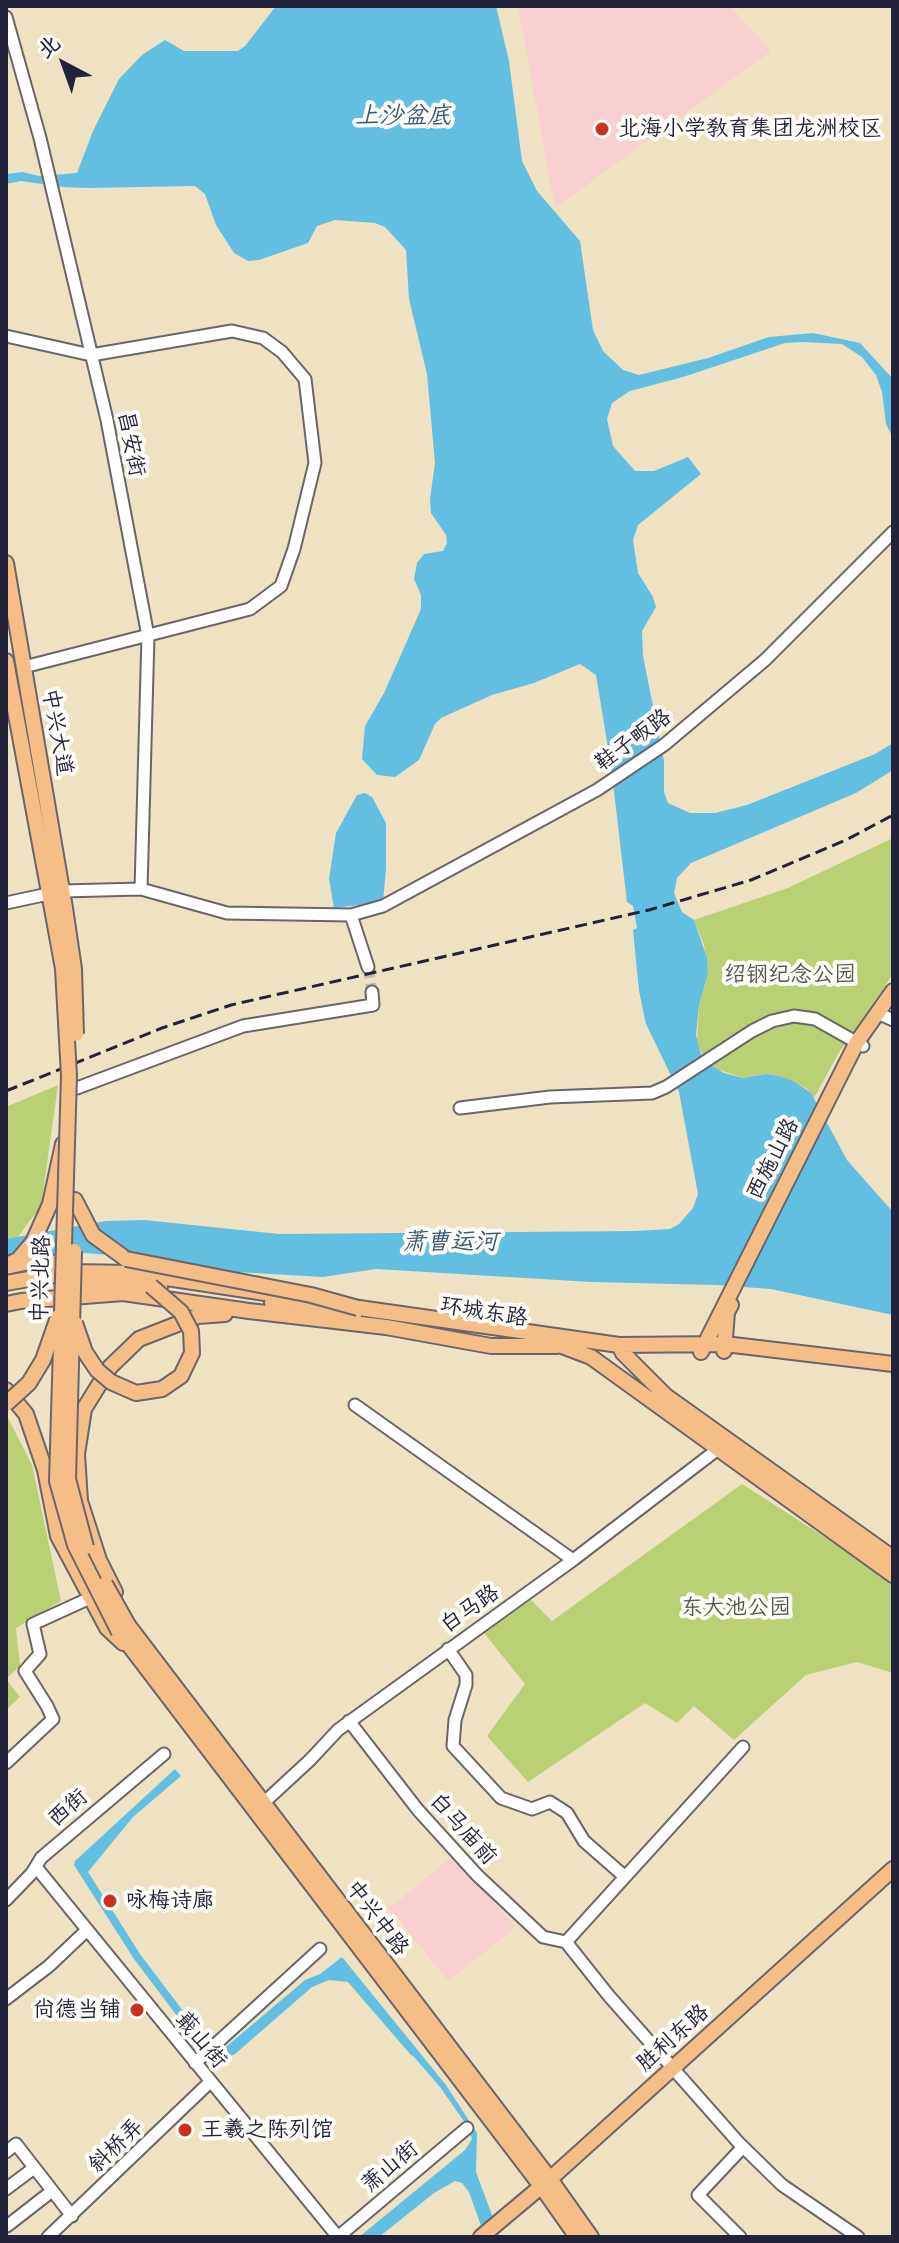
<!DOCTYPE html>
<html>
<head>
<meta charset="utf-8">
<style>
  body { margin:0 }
  #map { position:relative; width:899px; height:2243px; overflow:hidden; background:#eee2c3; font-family:Delius,"LXGW WenKai TC",sans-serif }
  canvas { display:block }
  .frame { position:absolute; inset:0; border:8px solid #22223b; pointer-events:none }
  .north { position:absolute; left:24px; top:24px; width:80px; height:80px; -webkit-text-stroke:6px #fdfcf7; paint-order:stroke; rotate:319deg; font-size:22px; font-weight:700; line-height:32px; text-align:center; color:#22223b }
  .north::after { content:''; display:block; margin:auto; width:28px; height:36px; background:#22223b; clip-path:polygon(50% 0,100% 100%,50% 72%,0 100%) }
</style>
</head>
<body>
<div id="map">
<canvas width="899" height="2243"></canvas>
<div class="frame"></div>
<div class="north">北</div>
</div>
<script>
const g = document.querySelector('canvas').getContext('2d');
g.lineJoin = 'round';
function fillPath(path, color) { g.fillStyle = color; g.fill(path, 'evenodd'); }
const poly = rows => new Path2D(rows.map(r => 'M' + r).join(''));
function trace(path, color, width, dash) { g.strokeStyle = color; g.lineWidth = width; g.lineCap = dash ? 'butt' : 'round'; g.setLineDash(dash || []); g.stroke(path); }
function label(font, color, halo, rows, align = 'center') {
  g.font = font + ' Delius,"LXGW WenKai TC",sans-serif'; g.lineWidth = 8; g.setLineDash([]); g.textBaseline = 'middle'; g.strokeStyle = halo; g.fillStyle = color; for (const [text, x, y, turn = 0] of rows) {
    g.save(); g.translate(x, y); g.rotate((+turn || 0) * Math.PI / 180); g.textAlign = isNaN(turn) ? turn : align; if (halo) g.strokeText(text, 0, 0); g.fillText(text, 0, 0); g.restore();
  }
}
fillPath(poly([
  [518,6,730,6,771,51,555,208],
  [452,1857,516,1927,448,1981,389,1908]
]), '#f7cfd1');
fillPath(poly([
  [893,838,893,974,838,1054,814,1098,807,1089,794,1081,767,1074,743,1078,714,1068,705,1060,697,1042,699,1005,708,973,704,945,694,920,788,888],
  [58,1085,41,1206,11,1246,6,1248,6,1107],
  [6,1414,32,1465,61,1601,16,1628,20,1666,6,1679,20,1697,6,1710],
  [742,1484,893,1581,893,1673,857,1662,806,1675,734,1740,694,1706,677,1723,645,1703,528,1782,487,1736,525,1684,484,1633,531,1600,552,1621]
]), '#bad074');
fillPath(poly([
  [276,6,496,6,509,61,522,161,537,191,580,241,593,330,603,351,623,370,639,375,708,358,769,337,813,333,860,343,893,379,893,438,886,424,882,392,876,375,862,357,842,344,802,342,785,343,683,377,630,391,612,403,607,419,613,446,635,471,654,471,688,457,701,474,638,525,633,540,638,573,653,597,656,607,642,631,643,656,664,761,664,792,668,803,690,813,715,813,747,805,875,754,893,743,893,770,856,793,691,863,677,878,674,893,682,912,694,920,707,958,708,973,699,1005,696,1035,701,1054,709,1064,724,1073,743,1078,767,1074,778,1076,794,1081,811,1093,847,1160,893,1212,893,1315,771,1289,716,1285,591,1282,376,1269,323,1277,236,1272,148,1258,85,1253,58,1253,6,1269,6,1239,106,1221,144,1220,279,1234,635,1231,670,1229,679,1224,693,1208,698,1194,679,1092,646,1024,639,991,633,930,637,928,633,906,627,902,611,766,596,675,580,664,534,683,492,695,441,718,435,724,419,760,395,777,377,775,362,759,365,726,384,693,421,609,421,595,414,579,417,563,424,554,443,551,447,543,446,535,431,513,430,499,435,463,427,374,409,299,406,250,385,227,375,223,335,220,317,226,308,243,259,260,248,261,234,253,216,225,205,194,195,186,88,188,63,187,21,181,6,184,6,174,23,172,39,176,77,173,93,131,119,79,142,55,165,40,184,51,238,51,245,46],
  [365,793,372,797,386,823,386,869,383,902,334,908,329,879,336,833,357,795],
  [175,1769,181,1776,133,1817,88,1872,140,1954,208,2044,215,2051,220,2052,305,1980,320,1974,342,1957,446,2085,477,2133,476,2172,500,2237,485,2237,469,2192,462,2183,455,2181,434,2193,379,2237,359,2237,465,2150,472,2139,468,2127,440,2087,349,1982,329,1980,312,1987,235,2054,218,2062,213,2061,202,2049,134,1959,74,1865,75,1861]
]), '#63bfe1');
trace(poly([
  [349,1981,412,2054]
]), '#63bfe1', 3);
trace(poly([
  [368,967,372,992]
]), '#c5bca8', 11, [11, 5.5]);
const minor = poly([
  [6,17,40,138,107,420,148,636,141,889],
  [6,336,91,355,232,331,263,338,282,352,305,379,315,463,294,549,281,586,250,609,24,667],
  [6,903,62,891,141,889,227,913,351,915,383,906,597,790,664,745,765,660,893,532],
  [351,915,368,967],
  [884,1016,893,1020],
  [77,1088,243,1026,373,1005,372,992],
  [460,1108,550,1097,652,1093,666,1087,752,1031,772,1021,794,1016,815,1019,863,1046],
  [355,1405,573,1560],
  [448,1649,466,1675,466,1685,455,1720,453,1746,501,1798,532,1809,550,1802,567,1813,584,1841,624,1876],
  [349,1721,418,1810,477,1875,543,1937,566,1942],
  [743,1747,566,1942,609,1996,738,2142,782,2185,858,2237],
  [6,1763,53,1719,47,1706,25,1671,40,1654,33,1624,90,1598],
  [258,1808,310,1760,338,1730,573,1560,718,1449],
  [36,1867,338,2237],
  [6,1900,32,1873,41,1858,164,1754],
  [6,1999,49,1966,87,1930],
  [195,2063,320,1949],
  [6,2152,16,2144,72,2216],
  [6,2189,34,2168],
  [7,2226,52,2191],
  [48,2237,210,2082],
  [338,2237,467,2128],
  [740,2237,698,2195,743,2147]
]);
const major = poly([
  [6,563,65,908],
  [6,661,53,914],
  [75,1200,93,1235,126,1259],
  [9,1264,18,1260,33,1242,50,1204,63,1144],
  [6,1267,34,1261,72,1264],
  [6,1283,70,1272,134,1273,285,1296],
  [62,1283,135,1284,160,1287],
  [272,1303,354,1315],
  [6,1304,21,1301,123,1293,249,1311,386,1327,491,1346,557,1346],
  [345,1306,619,1345,725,1344,893,1364],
  [619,1345,623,1353,666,1396,893,1558],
  [562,1346,591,1357,893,1575],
  [724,1351,727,1312,731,1305],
  [701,1352,857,1042,893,991],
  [6,1390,26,1414,45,1470,58,1536,107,1628,123,1643],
  [115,1592,99,1560,80,1501,77,1454,84,1409,110,1367,139,1339,198,1316,225,1314],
  [128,1625,550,2179,591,2237],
  [119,1632,541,2186,577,2237],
  [481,2237,550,2179,893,1869]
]);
trace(minor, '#69656b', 15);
trace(major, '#69656b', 18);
trace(minor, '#fff', 11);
trace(major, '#f6be87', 14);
trace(poly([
  [6,1091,162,1028,231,1005,649,910,751,880,846,840,893,815]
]), '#22223b', 3, [12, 6]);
const majorBridge = poly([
  [65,908,74,969,76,1034],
  [53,914,63,969,69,1076,57,1481,75,1545,119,1632],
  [74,1251,68,1479,86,1547],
  [126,1259,311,1295,358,1308],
  [75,1323,85,1352,97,1370,111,1382,136,1393,162,1389,181,1376,192,1353,191,1331,181,1312,151,1286],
  [6,1404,29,1383,43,1360,58,1317],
  [105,1584,128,1625]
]);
trace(majorBridge, '#69656b', 18, []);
trace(majorBridge, '#f6be87', 14);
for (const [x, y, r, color] of [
  [602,129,8,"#c8321e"],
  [110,1901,8,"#c8321e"],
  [137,2010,8,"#c8321e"],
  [185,2130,8,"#c8321e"]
]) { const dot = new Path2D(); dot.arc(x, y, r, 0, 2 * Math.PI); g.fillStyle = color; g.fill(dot); trace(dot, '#fdfcf7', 3); }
label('22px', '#22223b', '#fdfcf7', [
  ["北海小学教育集团龙洲校区",618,129],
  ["咏梅诗廊",126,1901],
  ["尚德当铺",121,2010,"right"],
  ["王羲之陈列馆",201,2130]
], 'left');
label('22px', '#22223b', '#fdfcf7', [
  ["昌安街",131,444,79],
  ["中兴大道",57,732,80],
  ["鞋子畈路",633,740,-36],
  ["西施山路",773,1159,-63],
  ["中兴北路",41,1279,-88],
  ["环城东路",484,1312,9],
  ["白马路",470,1609,-35],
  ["西街",68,1808,-41],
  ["白马庙前",463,1829,48],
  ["中兴中路",377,1918,53],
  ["胜利东路",673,2038,-42],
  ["蕺山街",201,2040,50],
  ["斜桥弄",116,2146,-44],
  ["萧山街",390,2167,-40]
]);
label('22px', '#50564c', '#fdfcf7', [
  ["绍钢纪念公园",790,975],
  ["东大池公园",736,1608]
]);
label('italic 24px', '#395975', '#fdfcf7', [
  ["上沙盆底",403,116],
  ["萧曹运河",450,1242]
]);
</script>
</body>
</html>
